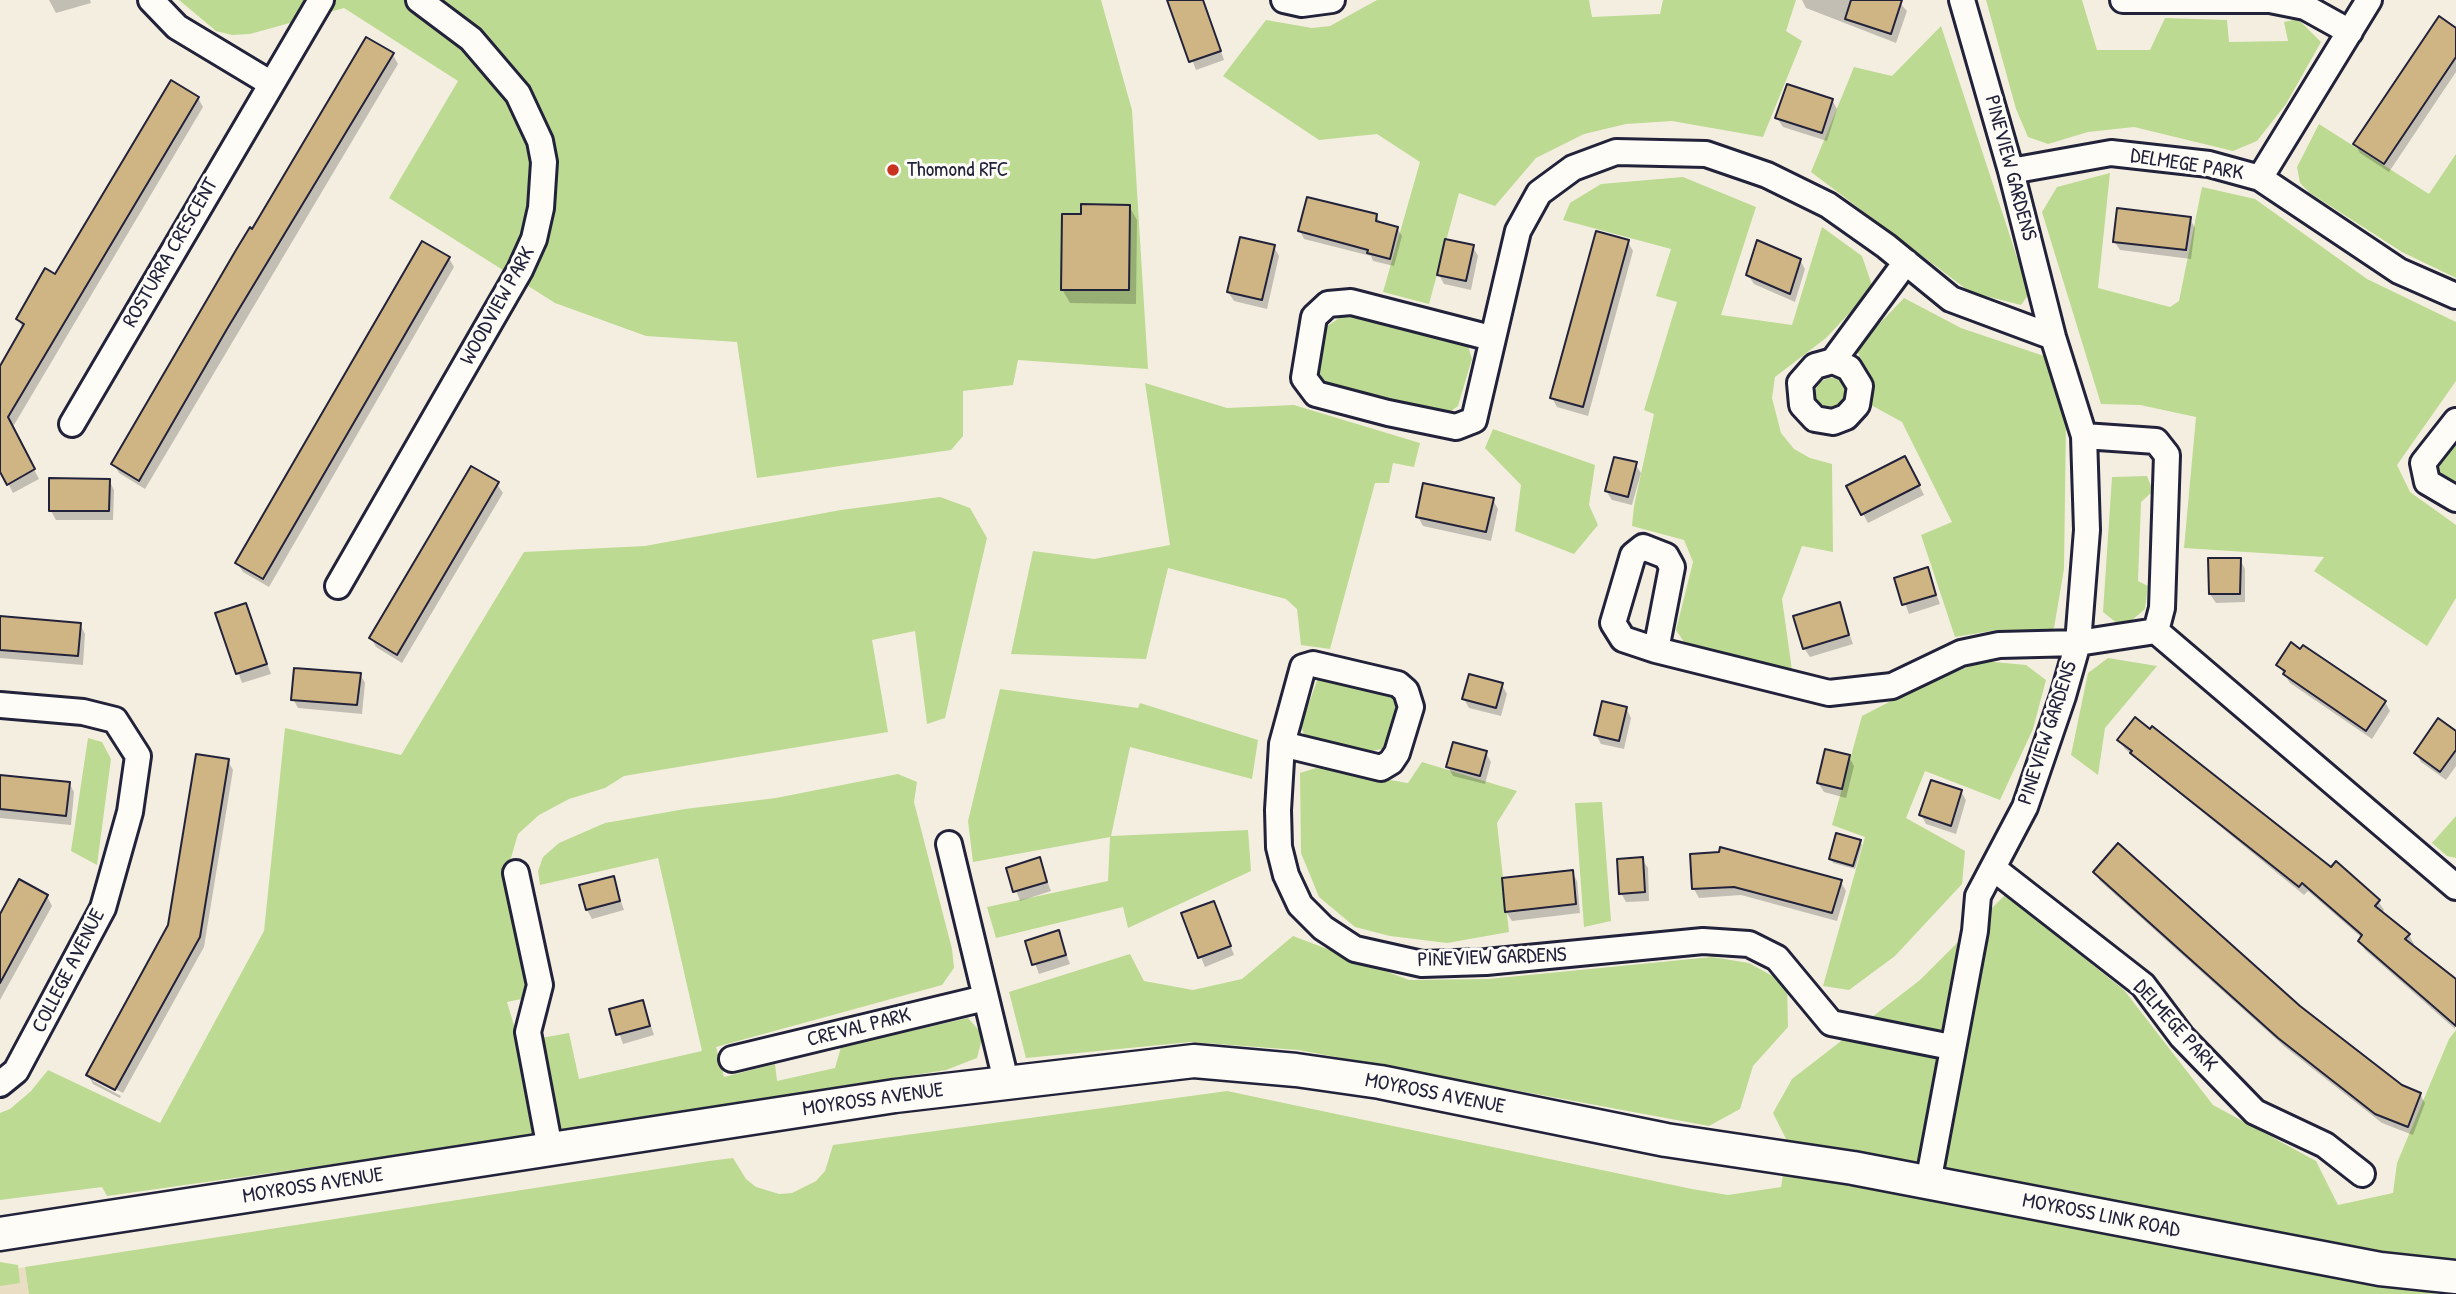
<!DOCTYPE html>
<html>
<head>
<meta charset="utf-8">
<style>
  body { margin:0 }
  canvas { display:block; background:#f4eee0 }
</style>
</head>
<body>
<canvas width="2456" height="1294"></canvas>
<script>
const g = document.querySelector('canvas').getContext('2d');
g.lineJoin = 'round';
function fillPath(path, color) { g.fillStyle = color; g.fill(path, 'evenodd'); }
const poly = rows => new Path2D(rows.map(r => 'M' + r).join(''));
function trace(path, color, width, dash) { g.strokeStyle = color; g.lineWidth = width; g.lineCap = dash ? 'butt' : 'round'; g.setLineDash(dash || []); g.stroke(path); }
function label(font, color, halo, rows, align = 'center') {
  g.font = font + ' "Patrick Hand",sans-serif'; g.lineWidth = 6; g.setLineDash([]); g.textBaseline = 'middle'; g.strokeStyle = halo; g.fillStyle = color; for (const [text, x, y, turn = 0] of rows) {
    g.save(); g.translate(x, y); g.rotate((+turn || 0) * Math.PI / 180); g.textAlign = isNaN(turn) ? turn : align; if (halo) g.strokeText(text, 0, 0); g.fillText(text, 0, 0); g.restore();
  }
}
fillPath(poly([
  [25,1267,29,1294,0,1294,0,1272]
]), '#e9ddc4');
fillPath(poly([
  [179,0,1101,0,1132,110,1148,369,1018,360,1013,385,963,391,963,436,951,450,757,478,737,342,646,336,555,303,389,198,458,81,344,8,250,34,232,35,216,31],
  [1377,0,1589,0,1592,17,1660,14,1663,0,1796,0,1786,31,1802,41,1763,137,1672,121,1626,124,1584,134,1536,158,1495,206,1459,193,1429,304,1383,292,1420,162,1377,134,1319,140,1223,76,1266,20,1312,28,1330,26],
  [1986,0,2082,0,2097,50,2150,50,2165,18,2227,20,2229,42,2288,41,2284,22,2298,19,2321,42,2286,104,2257,141,2233,151,2134,127,2088,132,2048,144,2028,137,2016,109],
  [1941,26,2029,294,2021,305,1970,292,1811,172,1854,67,1892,76],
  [2319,124,2429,194,2456,154,2456,278,2402,252,2310,193,2300,183,2297,167],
  [2110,173,2098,288,2170,307,2179,301,2202,187,2255,199,2367,279,2456,322,2456,381,2397,465,2410,492,2456,525,2456,598,2427,646,2314,571,2324,557,2184,548,2196,417,2140,405,2101,404,2042,212,2057,187],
  [1683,177,1756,207,1721,315,1792,325,1822,227,1862,256,1873,288,1826,338,1775,377,1772,398,1781,433,1794,449,1810,458,1832,464,1833,552,1802,546,1782,599,1792,670,1686,645,1676,630,1693,562,1684,540,1632,526,1634,506,1654,414,1644,410,1677,302,1656,296,1671,249,1563,220,1570,203,1601,184],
  [1904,298,1961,328,2044,356,2066,421,2064,569,2054,628,2042,637,1997,630,1955,637,1921,535,1952,522,1902,422,1871,405,1867,374,1856,348],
  [1345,314,1468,346,1472,359,1458,406,1447,414,1323,385,1316,374,1326,327],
  '1815 395a17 17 0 1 1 34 0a17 17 0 1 1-34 0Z',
  [1145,383,1227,408,1294,405,1420,443,1414,467,1393,463,1389,483,1375,483,1330,649,1301,645,1297,609,1286,599,1168,568,1146,659,1011,654,1033,551,1094,559,1170,545],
  [1493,429,1595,465,1589,505,1598,525,1574,554,1515,531,1521,485,1485,448],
  [2456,436,2456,485,2440,475,2437,462],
  [2147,476,2153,491,2141,502,2138,581,2148,586,2145,609,2123,628,2103,612,2112,477],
  [940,497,970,508,987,538,945,718,927,724,915,631,872,640,888,732,624,776,605,788,569,799,539,815,518,834,506,875,531,997,507,1002,519,1042,569,1033,579,1079,702,1051,658,858,540,885,538,871,543,857,559,843,605,823,685,809,776,798,898,774,917,782,914,802,952,949,954,968,942,985,716,1047,724,1077,775,1064,777,1081,835,1068,841,1047,968,1018,983,1035,977,1058,946,1070,511,1139,107,1196,102,1187,0,1200,0,1113,10,1109,31,1091,48,1070,160,1123,264,931,285,728,401,755,524,552,645,546,841,510],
  [2108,658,2157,666,2105,728,2098,775,2071,755,2088,673],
  [1983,661,2026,665,2046,680,2033,729,2000,800,1925,771,1906,818,1965,851,1962,884,1895,956,1849,990,1823,986,1865,837,1832,825,1862,716,1918,687],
  [1326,677,1392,695,1398,710,1386,748,1372,751,1304,735,1301,725,1318,678],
  [1000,689,1138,708,1140,703,1258,740,1252,779,1130,747,1111,836,1248,830,1251,871,1128,928,1123,907,996,938,987,907,1108,881,1110,837,973,862,968,821],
  [88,738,102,742,111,759,97,865,71,851],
  [1422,762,1517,791,1497,823,1509,932,1447,943,1390,936,1355,927,1319,897,1301,853,1300,773,1316,768,1408,783],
  [1602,802,1611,921,1584,927,1575,803],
  [2456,816,2456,858,2447,856,2432,843],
  [2005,895,2124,990,2213,1105,2316,1161,2338,1205,2393,1193,2397,1163,2449,1039,2456,1030,2456,1294,29,1294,25,1267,709,1161,733,1158,746,1179,756,1187,779,1194,792,1193,816,1181,825,1171,833,1145,1227,1091,1692,1189,1728,1195,1781,1187,1788,1143,1773,1113,1792,1079,1920,980],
  [1293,936,1409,980,1488,979,1712,957,1749,963,1787,984,1788,1027,1753,1066,1740,1109,1709,1126,1298,1050,1191,1042,1026,1058,1009,992,1130,954,1144,981,1193,990,1242,979],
  [0,1262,18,1265,20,1283,0,1286]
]), '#bdda92');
fillPath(poly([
  [49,0,90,0,91,3,56,13],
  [1169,0,1203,0,1224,60,1196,70],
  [1802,0,1897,0,1907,11,1896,43,1806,8],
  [2456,30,2456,72,2389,172,2360,153,2355,144],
  [393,55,398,64,145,489,119,473,114,464,253,231],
  [198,98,203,107,14,425,0,420,0,369,23,329,18,319],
  [1832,100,1837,109,1827,141,1783,127,1777,118],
  [1129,206,1137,220,1136,304,1070,303,1062,289],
  [1376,216,1381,224,1397,228,1402,236,1394,266,1373,261,1371,256,1304,239,1300,231],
  [2190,219,2195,228,2191,259,2120,250,2114,241],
  [1628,242,1633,251,1588,416,1557,407,1552,398],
  [1274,247,1279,256,1267,309,1234,301,1228,292],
  [1473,247,1478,256,1471,290,1444,284,1439,275],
  [449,258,454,267,269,587,243,572,237,563],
  [1800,260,1805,269,1795,302,1754,284,1748,275],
  [10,424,39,479,13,493,0,468,0,430],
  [1635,464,1641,473,1632,505,1612,500,1606,491],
  [1910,467,1924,495,1868,523,1863,514],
  [109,480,114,490,113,520,56,520,51,511],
  [497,484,503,493,402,663,376,647,371,638],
  [1493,500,1498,509,1491,541,1423,526,1418,517],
  [2240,559,2245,569,2245,602,2216,603,2210,594],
  [1927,569,1940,604,1909,614,1896,579],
  [1839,604,1853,644,1810,657,1804,648],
  [246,605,271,674,242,683,217,614],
  [0,618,80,624,85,634,83,665,0,658],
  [2278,665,2385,702,2390,711,2372,739,2290,683],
  [360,674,365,683,362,714,298,708,293,699],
  [1502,685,1507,694,1501,716,1469,708,1464,699],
  [1626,708,1631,718,1624,749,1601,744,1596,735],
  [2456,733,2456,766,2446,780,2421,762,2416,753],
  [2119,740,2378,901,2384,910,2381,913,2409,935,2414,944,2412,946,2456,982,2455,1029,2365,950,2360,941,2362,938,2308,891,2304,895,2125,749],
  [1486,753,1491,762,1485,784,1453,776,1448,767],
  [1849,757,1854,766,1846,798,1824,792,1818,783],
  [228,761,233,770,204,947,123,1093,93,1077,93,1081,121,1096,120,1098,93,1084,88,1075,170,926],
  [0,776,69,783,74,792,71,825,0,818],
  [1961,791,1966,800,1956,834,1926,824,1921,815],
  [1860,841,1862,845,1855,869,1833,863,1831,859],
  [1642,859,1648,868,1649,901,1626,902,1621,893],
  [1039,860,1051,891,1020,901,1008,869],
  [1572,872,1577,881,1580,913,1512,921,1506,912],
  [2095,872,2299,1008,2401,1087,2420,1094,2425,1103,2413,1135,2382,1123,2285,1047,2100,881],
  [613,878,624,910,592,919,587,910],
  [1841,882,1846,891,1837,921,1741,895,1699,898,1694,889],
  [47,896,52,906,0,1000,0,917],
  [1218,912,1234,955,1205,967,1183,914],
  [1058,932,1070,964,1039,974,1027,942],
  [643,1002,654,1035,623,1044,611,1010]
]), '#0003');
const building = poly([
  [1167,0,1203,0,1221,51,1189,62,1167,0],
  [1851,0,1902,0,1891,34,1845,19,1851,0],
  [2439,16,2456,28,2456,57,2384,164,2353,144,2439,16],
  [366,37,394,53,227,329,139,481,111,464,236,250,250,227,252,229,366,37],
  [171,80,199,97,8,417,35,469,7,485,0,472,0,366,24,324,16,319,45,268,55,274,171,80],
  [1787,84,1833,99,1822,133,1775,118,1787,84],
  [1307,197,1377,214,1376,221,1398,227,1390,259,1367,253,1368,250,1298,231,1307,197],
  [1081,204,1130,205,1129,290,1061,290,1062,214,1081,214,1081,204],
  [2117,208,2191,217,2186,250,2113,242,2117,208],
  [1596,231,1629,240,1583,407,1550,398,1596,231],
  [1240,237,1275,245,1262,300,1227,292,1240,237],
  [1445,239,1474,245,1466,281,1437,275,1445,239],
  [1757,240,1801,259,1790,294,1746,275,1757,240],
  [422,241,450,257,263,579,235,563,422,241],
  [1905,456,1920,485,1861,515,1846,486,1905,456],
  [1614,457,1637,462,1628,497,1605,491,1614,457],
  [471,466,499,482,397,655,369,638,471,466],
  [49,478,110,479,109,511,49,511,49,478],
  [1423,483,1494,498,1486,532,1416,517,1423,483],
  [2208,558,2241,558,2240,594,2209,594,2208,558],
  [1928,567,1936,595,1902,605,1894,578,1928,567],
  [1840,602,1849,635,1803,649,1793,616,1840,602],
  [246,603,267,664,236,674,215,613,246,603],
  [0,616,81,623,78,656,0,650,0,616],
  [2291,642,2300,649,2303,645,2386,701,2366,731,2283,674,2285,671,2276,665,2291,642],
  [294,668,361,673,357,705,291,700,294,668],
  [1469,674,1503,683,1496,708,1462,699,1469,674],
  [1602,701,1627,707,1619,741,1594,735,1602,701],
  [2135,717,2150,729,2152,726,2331,867,2336,861,2380,900,2375,906,2410,934,2405,939,2456,979,2456,1026,2358,941,2362,935,2302,883,2299,887,2130,753,2132,751,2117,740,2135,717],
  [2438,718,2456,731,2456,750,2440,772,2414,753,2438,718],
  [1453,742,1487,751,1480,776,1446,767,1453,742],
  [1825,749,1850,755,1842,789,1817,783,1825,749],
  [196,754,229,759,200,937,115,1090,86,1075,168,925,196,754],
  [0,775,70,782,66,816,0,809,0,775],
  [1931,780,1962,790,1951,826,1919,815,1931,780],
  [1836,833,1861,840,1853,866,1829,859,1836,833],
  [2118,843,2300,1006,2402,1085,2421,1093,2408,1127,2375,1114,2278,1038,2093,872,2118,843],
  [1720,847,1842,880,1832,913,1734,887,1692,889,1690,854,1719,852,1720,847],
  [1040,857,1047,882,1013,892,1006,868,1040,857],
  [1643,857,1645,892,1619,894,1617,859,1643,857],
  [1573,870,1576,904,1505,912,1502,878,1573,870],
  [614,876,620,901,586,910,579,885,614,876],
  [19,879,48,895,0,983,0,914,19,879],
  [1214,901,1231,946,1198,958,1181,913,1214,901],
  [1059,930,1066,955,1032,965,1025,941,1059,930],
  [643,1000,650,1026,616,1035,609,1009,643,1000]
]);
fillPath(building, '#cfb484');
trace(building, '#22223b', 2);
const minor = poly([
  [151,0,177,27,270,83],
  [1284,0,1302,4,1332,0],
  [2123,0,2270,0,2305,7,2350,32],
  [2011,171,2111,153,2209,164,2260,178,2399,271,2456,296],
  [2260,178,2369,0],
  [1491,338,1351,302,1328,304,1314,317,1304,378,1316,394,1388,413,1456,427,1474,420,1518,231,1539,193,1573,168,1616,152,1706,154,1767,175,1828,205,1886,246,1951,299,2053,337],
  [1833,361,1849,368,1860,386,1857,405,1846,417,1833,422,1815,419,1802,405,1800,383,1815,366,1833,361,1906,262],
  [2456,421,2423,463,2427,482,2456,499],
  [72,424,321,0],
  [338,586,520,270,534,239,541,208,544,162,540,141,518,94,471,39,419,0],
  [2156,631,2456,887],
  [1656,650,1623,639,1613,623,1633,555,1643,547,1666,556,1672,567,1656,650,1829,693,1892,686,1961,653,1999,645,2078,643,2156,631,2162,608,2167,455,2156,441,2084,436],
  [0,705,83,712,115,720,138,756,130,812,103,908,16,1071,0,1084],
  [1282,744,1381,768,1391,762,1397,753,1411,707,1406,691,1398,684,1313,664,1303,667,1282,744,1278,810,1279,847,1286,875,1300,905,1323,928,1355,949,1422,964,1486,962,1703,941,1749,944,1777,958,1831,1023,1951,1047],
  [949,844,1006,1081],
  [1993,868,2143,985,2182,1037,2255,1112,2325,1145,2362,1174],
  [516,873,540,985,528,1032,550,1149],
  [732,1059,985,998],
  [1928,1183,1975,931,1978,896,2025,807,2063,696,2078,643,2087,530,2084,436,2053,337,2011,171,1962,0]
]);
const tertiary = poly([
  [0,1234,895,1096,1194,1061,1296,1070,1380,1082,1666,1140,1853,1168,2380,1269,2456,1277]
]);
trace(minor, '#22223b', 30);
trace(tertiary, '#22223b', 37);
trace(minor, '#fdfcf7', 24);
trace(tertiary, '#fdfcf7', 32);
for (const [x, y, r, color] of [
  [893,170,7,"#c8321e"]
]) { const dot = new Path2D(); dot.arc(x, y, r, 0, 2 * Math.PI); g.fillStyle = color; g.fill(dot); trace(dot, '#fdfcf7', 2.5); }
label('21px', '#22223b', '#fdfcf7', [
  ["DELMEGE PARK",2187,165,9],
  ["PINEVIEW GARDENS",2010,168,75],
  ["ROSTURRA CRESCENT",171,253,-60],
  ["WOODVIEW PARK",498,306,-61],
  ["PINEVIEW GARDENS",2048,733,-72],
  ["PINEVIEW GARDENS",1492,958,-2],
  ["COLLEGE AVENUE",69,971,-63],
  ["DELMEGE PARK",2175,1026,48],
  ["CREVAL PARK",859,1028,-14],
  ["MOYROSS AVENUE",1435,1094,11],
  ["MOYROSS AVENUE",873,1100,-8],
  ["MOYROSS AVENUE",313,1186,-9],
  ["MOYROSS LINK ROAD",2101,1216,11]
]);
label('21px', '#22223b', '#fdfcf7', [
  ["Thomond RFC",907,170]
], 'left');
</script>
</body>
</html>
